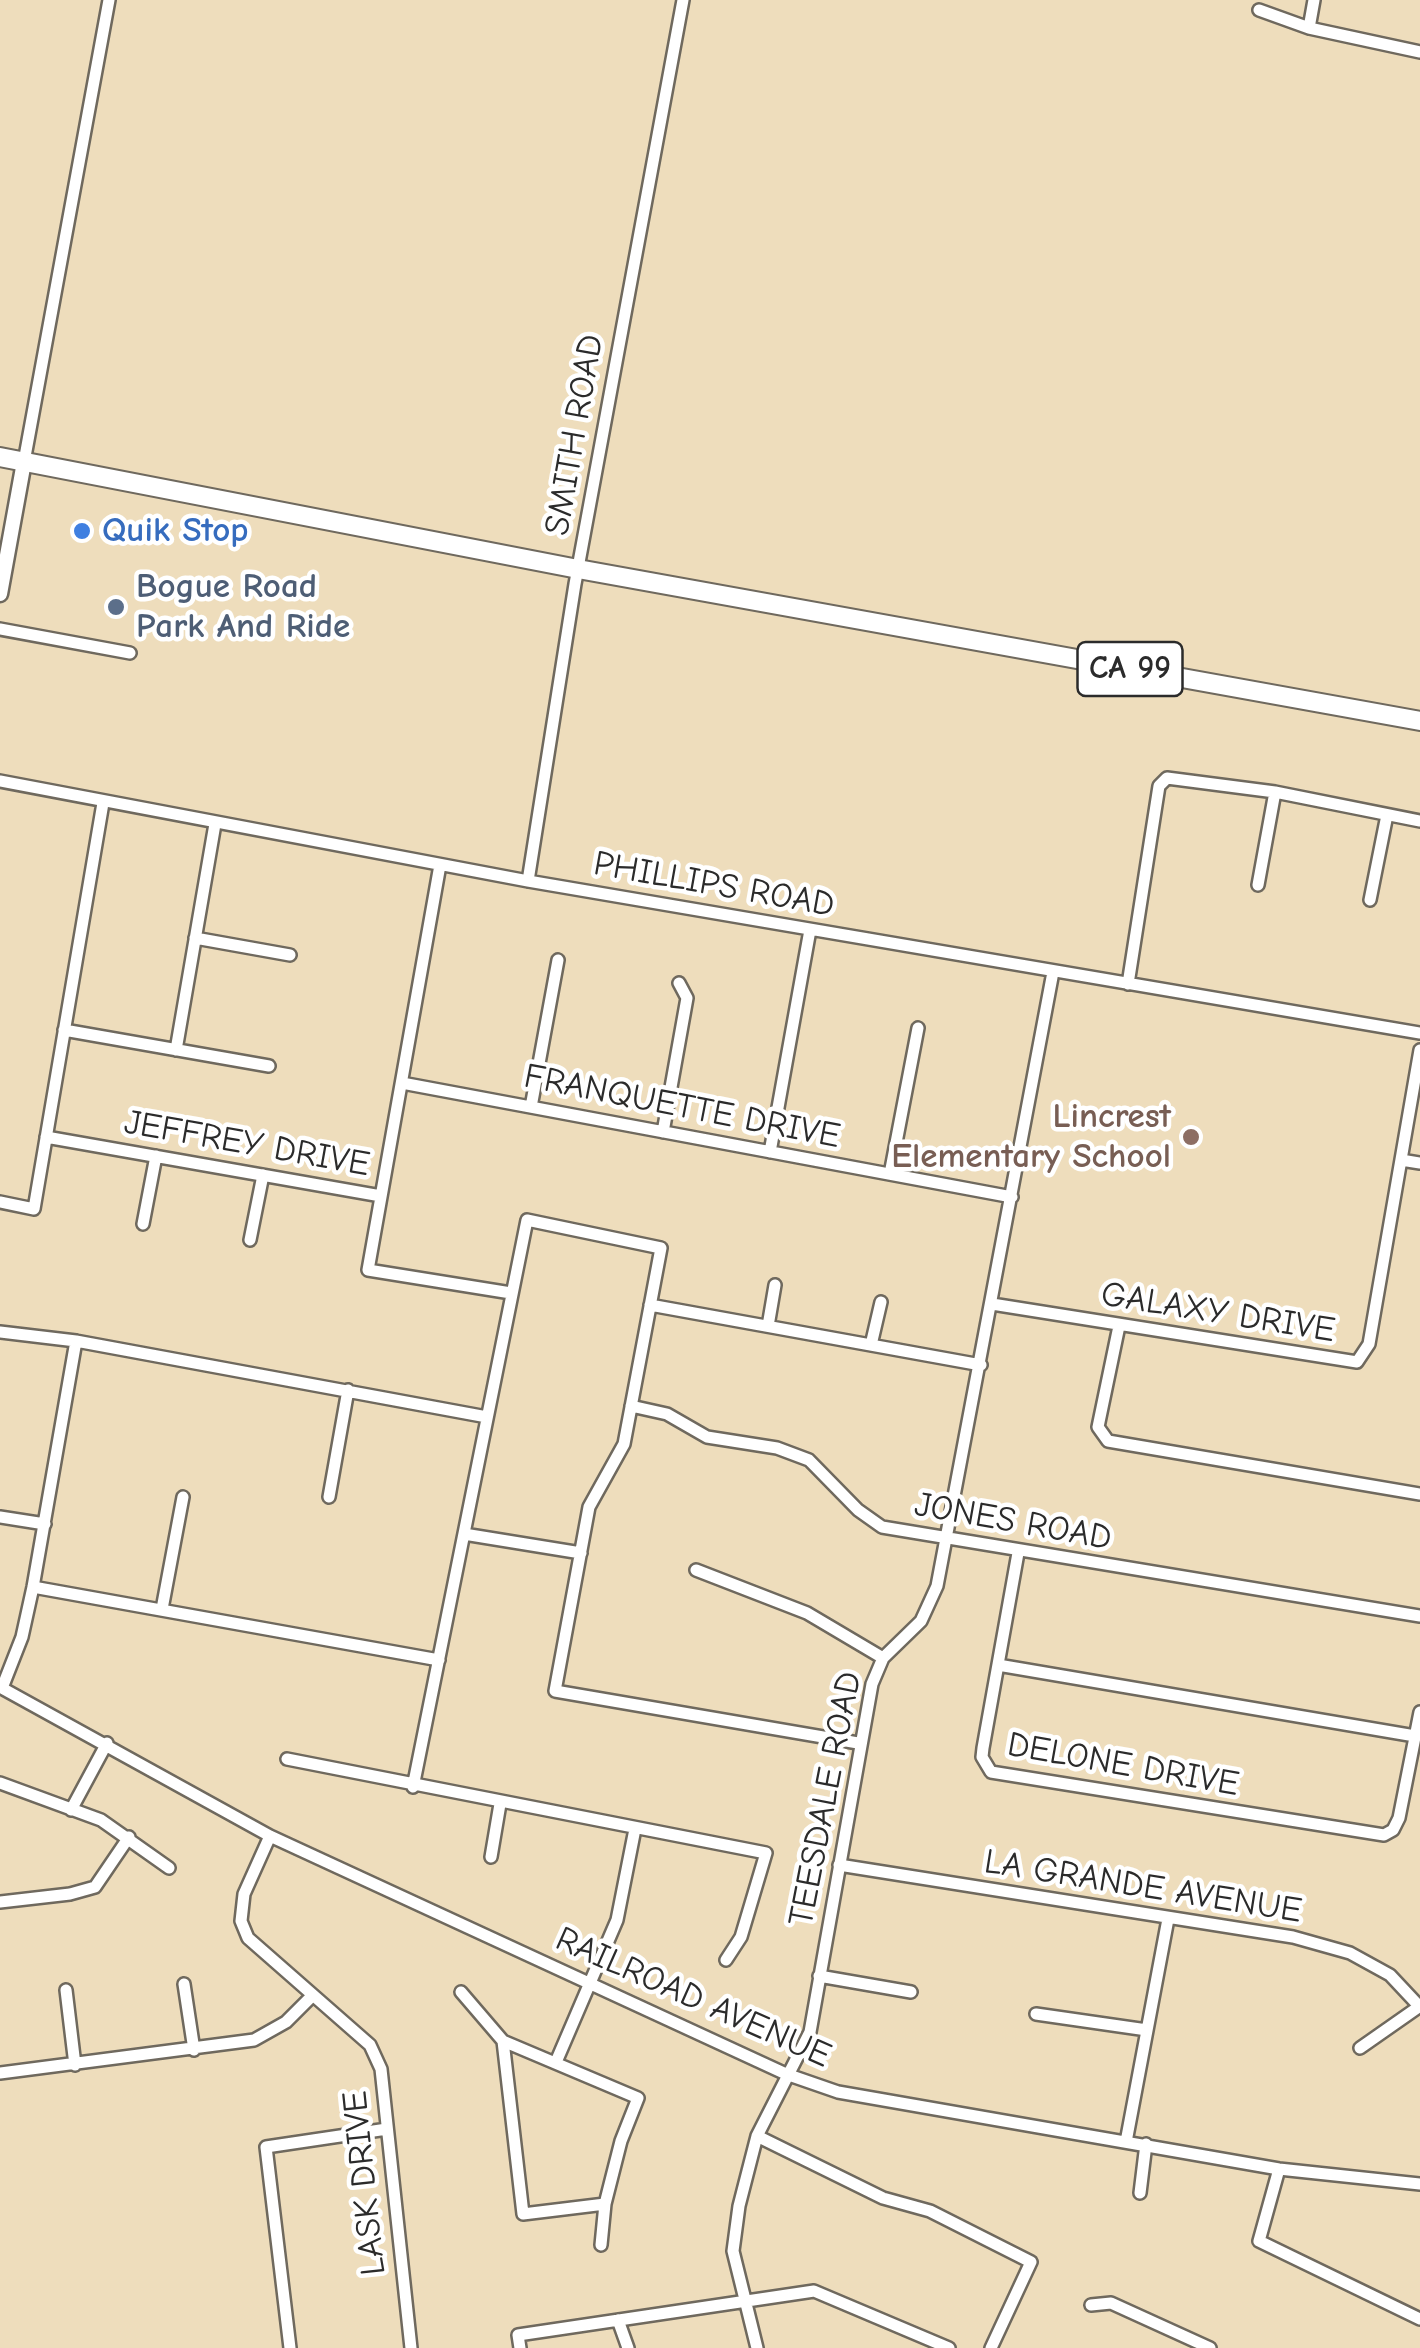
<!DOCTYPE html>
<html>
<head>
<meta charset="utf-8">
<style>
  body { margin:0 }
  canvas { display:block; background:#eeddbc }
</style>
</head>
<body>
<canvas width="1420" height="2348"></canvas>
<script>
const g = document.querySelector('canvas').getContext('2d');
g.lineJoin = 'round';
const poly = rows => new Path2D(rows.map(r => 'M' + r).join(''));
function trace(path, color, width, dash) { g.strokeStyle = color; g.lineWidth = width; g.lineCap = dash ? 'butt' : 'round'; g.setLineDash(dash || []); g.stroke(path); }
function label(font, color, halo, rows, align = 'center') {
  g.font = font + ' "Comic Neue",sans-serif'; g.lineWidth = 9; g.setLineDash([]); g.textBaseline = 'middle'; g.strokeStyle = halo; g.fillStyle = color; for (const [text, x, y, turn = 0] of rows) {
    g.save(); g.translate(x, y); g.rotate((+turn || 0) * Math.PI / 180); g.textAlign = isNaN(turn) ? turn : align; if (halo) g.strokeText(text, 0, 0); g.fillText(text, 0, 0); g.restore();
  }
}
const minor = poly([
  [1259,10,1309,28,1420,52],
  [1309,28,1314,0],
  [24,462,109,0],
  [0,629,130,653],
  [0,781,528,881,1420,1033],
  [440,865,368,1270,511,1293],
  [528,881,575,584,683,0],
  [1258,885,1275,792],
  [1370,900,1387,815],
  [195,938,290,955],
  [1128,984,1159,786,1167,778,1275,792,1420,821],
  [64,1030,269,1066],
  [176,1050,215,824],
  [402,1083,1012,1197],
  [531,1107,558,960],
  [663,1132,687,998,679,983],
  [46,1137,381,1196],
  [770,1152,810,930],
  [1401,1160,1420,1163],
  [890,1174,918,1028],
  [0,1202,34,1209,103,803],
  [143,1224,156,1156],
  [250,1240,263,1175],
  [992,1304,1357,1362,1369,1344,1420,1050],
  [650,1305,981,1365],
  [768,1326,775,1285],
  [1119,1326,1098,1427,1108,1441,1420,1494],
  [0,1332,76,1341,487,1417],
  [871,1345,881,1302],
  [631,1406,667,1414,707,1437,777,1448,809,1460,858,1510,882,1527,1420,1616],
  [329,1497,348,1390],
  [0,1517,45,1524],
  [464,1534,581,1553],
  [1018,1553,983,1748,982,1757,991,1772,1384,1835,1393,1830,1399,1818,1420,1712],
  [696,1570,807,1613,883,1658],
  [33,1587,439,1660],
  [162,1609,183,1497],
  [998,1665,1415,1736],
  [0,1687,270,1836,786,2074,838,2092,1279,2169,1420,2184],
  [2,1688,22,1637,33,1587,76,1341],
  [287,1759,766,1853,741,1937,726,1960],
  [0,1783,101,1820,169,1868],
  [413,1787,527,1220,661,1248,624,1444,589,1507,555,1691,858,1743],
  [71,1810,107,1743],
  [270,1836,244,1894,241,1921,248,1938,370,2045,381,2069,411,2348],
  [491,1857,500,1804],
  [839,1865,1293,1937,1350,1953,1390,1975,1420,2007],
  [0,1902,70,1894,95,1887,129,1837],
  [819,1976,911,1992],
  [184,1984,194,2050],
  [66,1990,75,2065],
  [461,1992,503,2041,523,2214,605,2204,621,2141,638,2098,503,2041],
  [1036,2014,1147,2030],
  [1360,2048,1420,2006],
  [556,2062,617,1920,635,1829],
  [0,2073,254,2040,286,2022,313,1995],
  [757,2136,883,2198,930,2211,1031,2262,991,2348],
  [1126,2142,1168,1919],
  [1279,2169,1259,2241,1420,2319],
  [1140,2193,1146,2144],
  [601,2245,605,2204],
  [1091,2305,1111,2303,1210,2348],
  [618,2320,628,2348],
  [290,2348,266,2147,387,2129],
  [520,2348,518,2335,814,2291,949,2348],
  [757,2348,733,2251,739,2206,757,2136,810,2032,872,1684,883,1658,921,1621,937,1586,1053,972]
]);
const major = poly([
  [0,594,24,462]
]);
const highway = poly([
  [0,457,578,569,1420,721]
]);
trace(minor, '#6f695e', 16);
trace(major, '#6f695e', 19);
trace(highway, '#6f695e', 22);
trace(minor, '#fff', 11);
trace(major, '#fff', 14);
trace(highway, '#fff', 18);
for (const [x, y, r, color] of [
  [82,531,10,"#3f7fe0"],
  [116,607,10,"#5c6f8a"],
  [1191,1137,10,"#8d6e63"]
]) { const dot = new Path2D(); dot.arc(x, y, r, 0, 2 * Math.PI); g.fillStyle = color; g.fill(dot); trace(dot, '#fff', 4); }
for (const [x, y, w] of [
  [1130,669,105]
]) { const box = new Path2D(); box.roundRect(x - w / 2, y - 27, w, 54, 8); g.fillStyle = '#fff'; g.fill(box); trace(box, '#2b2b2b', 2.5); }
label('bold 32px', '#2b2b2b', null, [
  ["CA 99",1130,669]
]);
label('35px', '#2b2b2b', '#fff', [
  ["SMITH ROAD",575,435,-80],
  ["PHILLIPS ROAD",714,885,10],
  ["FRANQUETTE DRIVE",682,1107,11],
  ["JEFFREY DRIVE",247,1144,10],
  ["GALAXY DRIVE",1218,1313,9],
  ["JONES ROAD",1013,1522,10],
  ["DELONE DRIVE",1123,1765,10],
  ["TEESDALE ROAD",826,1799,-79],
  ["LA GRANDE AVENUE",1143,1887,9],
  ["RAILROAD AVENUE",693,1998,24],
  ["LASK DRIVE",365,2183,-96]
]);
label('bold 35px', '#366cbe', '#fff', [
  ["Quik Stop",102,531]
], 'left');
label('bold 35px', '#4e5e75', '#fff', [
  ["Bogue Road",136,587],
  ["Park And Ride",136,627]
], 'left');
label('bold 35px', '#785e54', '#fff', [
  ["Lincrest",1171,1117],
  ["Elementary School",1171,1157]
], 'right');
</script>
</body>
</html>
